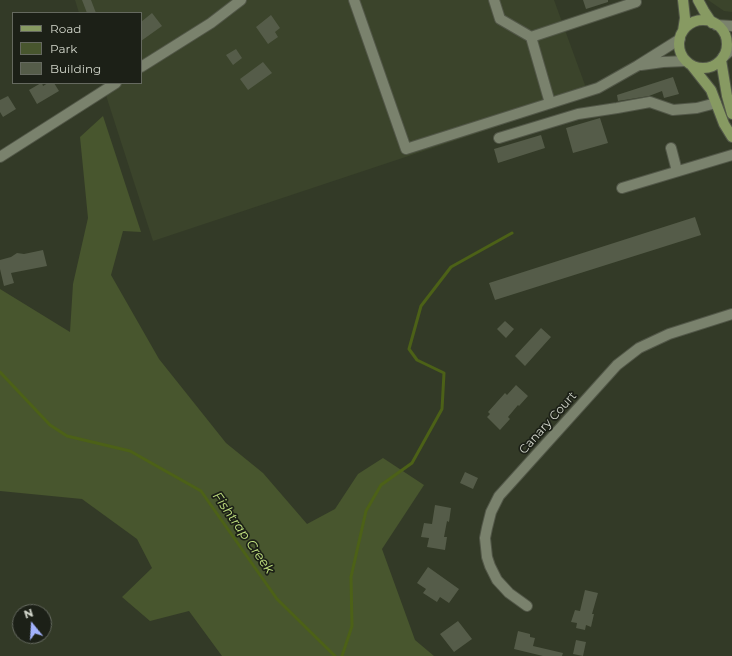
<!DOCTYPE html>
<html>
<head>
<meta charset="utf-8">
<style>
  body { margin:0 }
  #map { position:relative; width:732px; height:656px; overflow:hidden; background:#333a27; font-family:Montserrat,sans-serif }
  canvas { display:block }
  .legend { position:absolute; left:12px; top:12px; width:130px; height:72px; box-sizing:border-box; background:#1c2017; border:1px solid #65695f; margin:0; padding:5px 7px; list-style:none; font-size:12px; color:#d2d6cb }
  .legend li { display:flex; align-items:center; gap:8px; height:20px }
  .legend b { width:20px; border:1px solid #65695f }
  .north { position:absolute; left:12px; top:604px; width:40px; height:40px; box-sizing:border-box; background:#1c2017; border:1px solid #65695f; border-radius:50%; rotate:342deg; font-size:11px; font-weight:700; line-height:16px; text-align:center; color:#d2d6cb }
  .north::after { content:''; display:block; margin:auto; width:14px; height:18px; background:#a2b2fd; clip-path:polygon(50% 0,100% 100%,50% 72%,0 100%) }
</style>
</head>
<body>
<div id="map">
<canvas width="732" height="656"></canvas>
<ul class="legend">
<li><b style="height:5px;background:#879a62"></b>Road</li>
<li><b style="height:11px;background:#48562e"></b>Park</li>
<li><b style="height:11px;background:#555c49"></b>Building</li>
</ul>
<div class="north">N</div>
</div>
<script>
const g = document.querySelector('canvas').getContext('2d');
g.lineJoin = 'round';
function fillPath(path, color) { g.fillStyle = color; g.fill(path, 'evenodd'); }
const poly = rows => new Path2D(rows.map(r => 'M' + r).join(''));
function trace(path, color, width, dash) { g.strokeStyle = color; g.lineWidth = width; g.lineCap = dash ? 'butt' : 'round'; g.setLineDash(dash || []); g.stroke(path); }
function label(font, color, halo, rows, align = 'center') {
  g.font = font + ' Montserrat,sans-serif'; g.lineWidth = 3.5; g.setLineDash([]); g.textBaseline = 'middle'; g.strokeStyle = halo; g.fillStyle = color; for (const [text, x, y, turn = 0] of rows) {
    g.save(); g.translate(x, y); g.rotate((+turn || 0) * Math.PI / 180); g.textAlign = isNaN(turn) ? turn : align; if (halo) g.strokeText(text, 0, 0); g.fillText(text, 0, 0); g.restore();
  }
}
fillPath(poly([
  [75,0,554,0,589,96,153,241,102,83,141,83,141,13,79,13],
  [708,0,732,0,732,12,724,11]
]), '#3b442b');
fillPath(poly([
  [103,116,141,232,123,231,111,275,159,359,226,443,263,473,307,524,335,509,358,474,383,458,424,485,382,549,415,640,434,656,222,656,189,611,150,621,122,597,152,568,137,539,82,499,0,491,0,289,70,332,73,284,88,218,80,137]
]), '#48562e');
trace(poly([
  [0,372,50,425,67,436,130,451,201,491,277,599,335,656],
  [342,656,352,626,351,577,366,511,381,485,412,463,442,409,444,373,417,360,409,349,421,306,451,267,512,233]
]), '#4c6117', 3);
fillPath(poly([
  [82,0,91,0,96,13,87,13],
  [583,0,608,0,608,2,586,9],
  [152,13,162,26,141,41,141,22],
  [271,15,280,28,275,32,278,37,268,44,256,27],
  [236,49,242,58,233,65,226,55],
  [263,62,272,73,248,90,240,79],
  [673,77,679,94,664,98,662,91,649,96,618,101,617,95],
  [41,83,42,83,43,86,48,83,54,83,59,91,37,104,29,90],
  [8,96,16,109,3,117,0,112,0,100],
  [600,118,608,143,573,153,566,128],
  [541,135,545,148,498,163,494,149],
  [695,217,701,235,495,300,489,283],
  [43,250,47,266,11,273,14,283,4,286,0,269,0,260,11,257,17,253,24,254],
  [505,321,514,329,506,338,497,329],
  [541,328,551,337,525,366,515,356],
  [516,385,528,396,519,406,518,405,508,417,510,419,500,430,487,417,490,414,488,412,505,393,507,395],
  [465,472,478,478,473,489,460,483],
  [435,505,451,508,449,522,447,521,444,537,447,537,445,550,427,547,429,538,421,537,424,523,432,524],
  [428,567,459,589,449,603,440,597,437,602,423,593,426,589,417,583],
  [585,590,598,593,592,614,594,614,591,627,586,625,585,630,576,628,577,623,571,622,575,610,580,611],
  [458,621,472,639,454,652,440,634],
  [518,631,530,634,530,637,535,638,533,646,563,653,562,656,543,656,514,649],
  [576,640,586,642,583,656,573,654]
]), '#555c49');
const minor = poly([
  [354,0,406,149,598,88,637,66,680,39],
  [494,0,500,19,531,37,636,2],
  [716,25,732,26],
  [531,37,550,103],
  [723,57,732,49],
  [641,65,663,62,686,61],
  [141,67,211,23,241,0],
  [499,138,578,114,617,108,650,102,673,110,697,108,716,103],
  [671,148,677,171],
  [0,157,116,83],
  [622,188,732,155],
  [527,606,509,593,497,580,490,566,487,557,485,538,487,528,491,512,499,496,617,365,639,348,669,334,732,314]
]);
const major = poly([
  [683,0,685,18,683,31],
  [698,0,704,11,712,23],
  '679 44a24 24 0 1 1 48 0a24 24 0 1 1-48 0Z',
  [721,60,727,96,732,114],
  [692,66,711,90,724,124,732,137]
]);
trace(minor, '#525748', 12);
trace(major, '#525748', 12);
trace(minor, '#7a826d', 10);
trace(major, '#879a62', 10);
label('12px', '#d2d6cb', '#1c2017', [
  ["Canary Court",548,423,-48]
]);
label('italic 13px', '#c4e581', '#1c2017', [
  ["Fishtrap Creek",243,533,55]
]);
</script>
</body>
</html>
